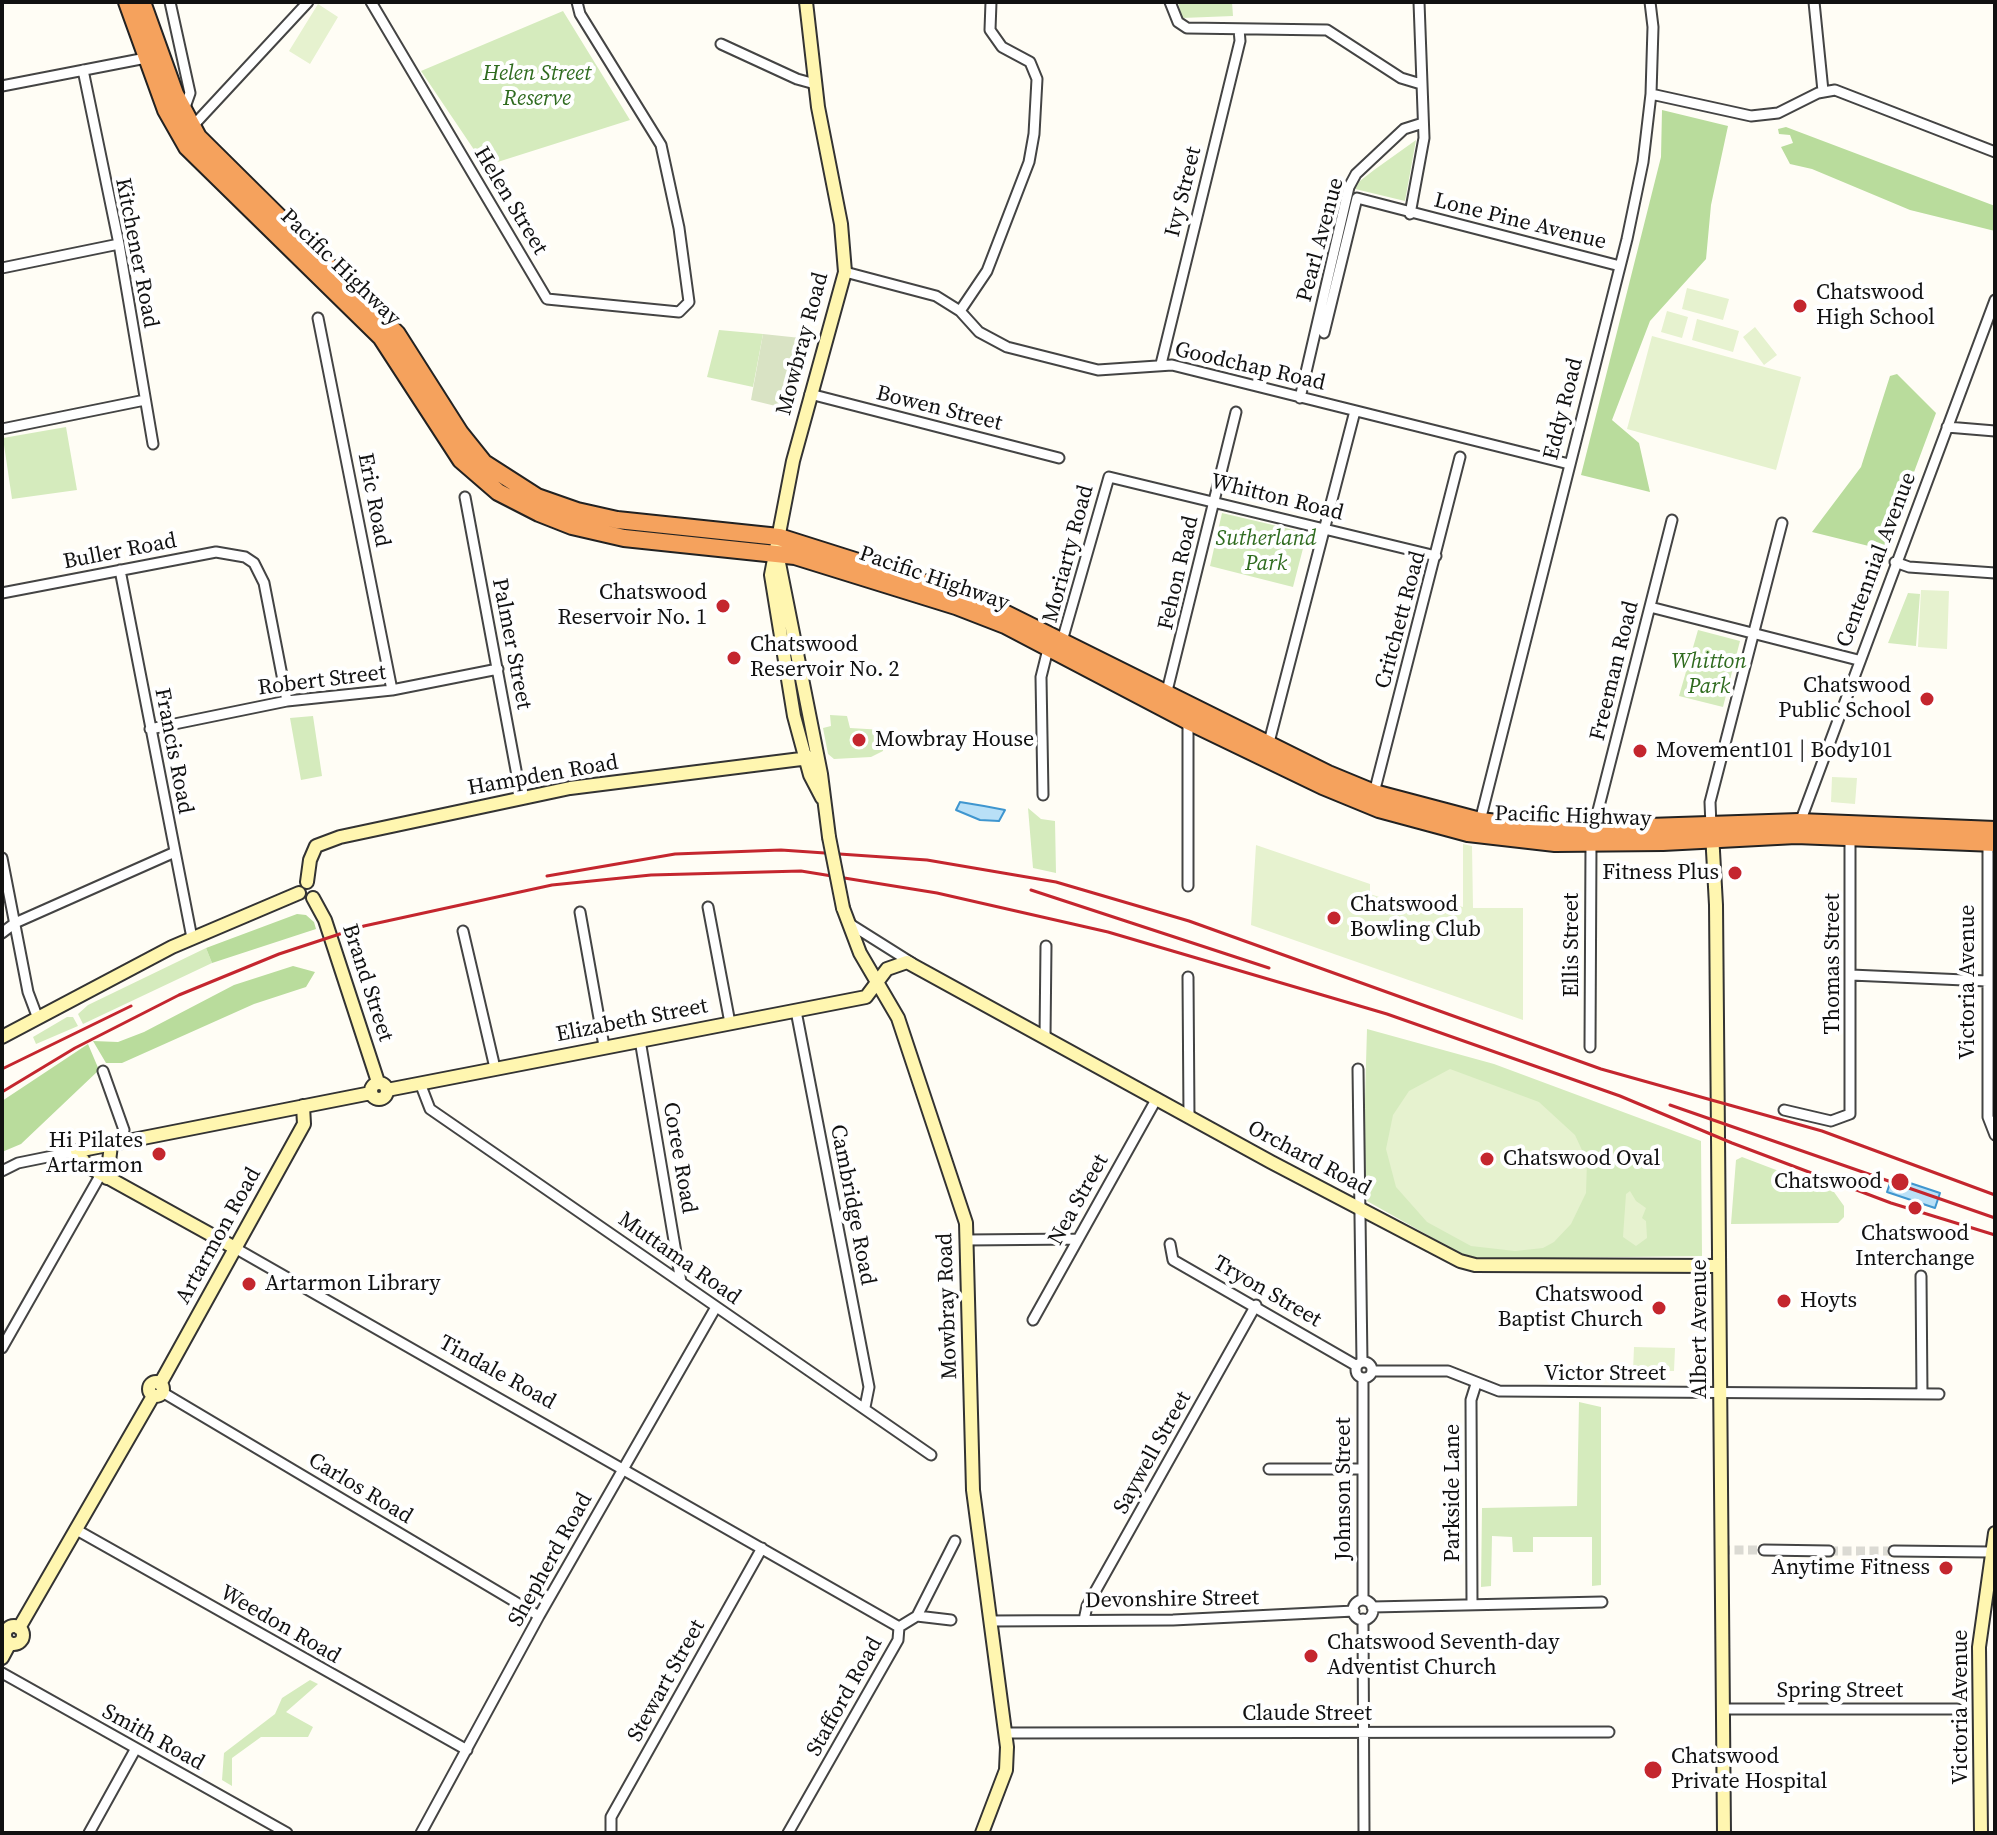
<!DOCTYPE html>
<html>
<head>
<meta charset="utf-8">
<style>
  body { margin:0 }
  #map { position:relative; width:1997px; height:1835px; overflow:hidden; background:#fffdf5; font-family:"Source Serif 4",serif }
  canvas { display:block }
  .frame { position:absolute; inset:0; border:4px solid #111; pointer-events:none }
</style>
</head>
<body>
<div id="map">
<canvas width="1997" height="1835"></canvas>
<div class="frame"></div>
</div>
<script>
const g = document.querySelector('canvas').getContext('2d');
g.lineJoin = 'round';
function fillPath(path, color) { g.fillStyle = color; g.fill(path, 'evenodd'); }
const poly = rows => new Path2D(rows.map(r => 'M' + r).join(''));
function trace(path, color, width, dash) { g.strokeStyle = color; g.lineWidth = width; g.lineCap = dash ? 'butt' : 'round'; g.setLineDash(dash || []); g.stroke(path); }
function label(font, color, halo, rows, align = 'center') {
  g.font = font + ' "Source Serif 4",serif'; g.lineWidth = 8; g.setLineDash([]); g.textBaseline = 'middle'; g.strokeStyle = halo; g.fillStyle = color; for (const [text, x, y, turn = 0] of rows) {
    g.save(); g.translate(x, y); g.rotate((+turn || 0) * Math.PI / 180); g.textAlign = isNaN(turn) ? turn : align; if (halo) g.strokeText(text, 0, 0); g.fillText(text, 0, 0); g.restore();
  }
}
fillPath(poly([
  [1178,2,1232,2,1233,16,1182,18],
  [563,11,630,120,485,166,421,71],
  [1416,140,1405,201,1351,188,1374,170],
  [719,330,763,334,753,387,707,377],
  [66,427,77,490,12,499,3,438],
  [1222,513,1307,533,1293,587,1210,566],
  [1908,593,1920,594,1916,646,1888,643],
  [1698,630,1740,641,1723,707,1679,696],
  [830,715,847,716,850,728,884,730,883,751,871,757,834,759,828,754,823,728,831,726],
  [313,716,322,776,301,780,290,718],
  [1028,808,1041,819,1055,821,1056,873,1033,868],
  [206,948,212,963,83,1024,78,1014,88,1005],
  [67,1017,73,1017,78,1026,36,1044,33,1037],
  [1367,1029,1494,1064,1701,1141,1702,1256,1470,1259,1367,1201,1364,1133],
  [1742,1157,1834,1192,1844,1206,1844,1217,1838,1223,1731,1224,1736,1160],
  [1579,1402,1601,1407,1601,1585,1592,1586,1592,1537,1533,1537,1533,1552,1513,1552,1512,1537,1492,1536,1491,1586,1481,1587,1482,1508,1577,1506],
  [310,1680,318,1684,286,1712,313,1727,308,1737,261,1737,232,1758,232,1786,222,1780,224,1753,275,1714,282,1698]
]), '#d5ebbd');
fillPath(poly([
  [1662,110,1728,126,1711,205,1706,259,1650,321,1612,420,1639,443,1650,492,1581,475,1661,157],
  [1786,127,1995,206,1995,231,1910,210,1812,169,1790,164,1781,147,1793,143,1790,135,1779,134,1778,129],
  [1897,374,1936,413,1885,550,1812,532,1861,467,1890,376],
  [297,914,306,915,314,922,316,929,212,963,206,948],
  [293,966,315,972,306,987,254,1004,122,1063,106,1063,93,1041,118,1042,144,1032,234,985],
  [88,1044,99,1070,21,1144,2,1152,2,1101]
]), '#b9dc9c');
fillPath(poly([
  [763,334,810,339,792,410,751,400]
]), '#d9e3c4');
fillPath(poly([
  [318,4,338,17,310,64,289,51],
  [1687,288,1729,299,1723,320,1682,309],
  [1667,311,1688,317,1682,338,1661,332],
  [1697,319,1739,331,1733,352,1692,340],
  [1755,327,1777,355,1764,365,1743,337],
  [1652,336,1801,377,1776,470,1627,429],
  [1921,590,1949,591,1947,649,1918,647],
  [1832,777,1857,778,1855,804,1831,802],
  [1463,844,1472,846,1473,908,1523,908,1523,1020,1251,925,1256,845,1370,884,1370,894,1419,910,1423,897,1463,907],
  [1450,1069,1539,1102,1575,1135,1587,1161,1586,1193,1571,1224,1554,1242,1543,1248,1515,1251,1471,1246,1427,1222,1396,1187,1386,1149,1393,1115,1409,1091],
  [1630,1191,1636,1201,1646,1208,1642,1218,1646,1221,1647,1238,1636,1246,1623,1237,1626,1194],
  [1634,1347,1675,1348,1674,1371,1633,1371]
]), '#e6f2cf');
const water = poly([
  [960,802,984,806,1005,810,999,821,980,820,956,810,960,802],
  [1892,1177,1940,1193,1935,1208,1887,1192,1892,1177]
]);
fillPath(water, '#b9e0f7');
trace(water, '#3f96cf', 2);
trace(poly([
  [1721,1550,1764,1550],
  [1829,1551,1894,1551]
]), '#dbdad3', 9, [9, 4.5]);
const street = poly([
  [170,2,190,93,184,110],
  [371,2,547,299,679,312,689,302,679,228,661,145,580,14,577,2],
  [1170,2,1178,22,1187,28,1327,30,1401,78,1421,84],
  [1814,2,1823,91],
  [721,44,797,79,815,84],
  [83,70,119,244,153,444],
  [2,86,146,58],
  [1651,94,1751,116,1778,113,1818,93,1835,90,1995,152],
  [191,128,308,2],
  [1410,214,1424,138,1419,2],
  [2,268,119,244],
  [845,272,936,296,960,311,979,332,1007,347,1098,370,1172,365,1569,464],
  [960,311,987,271,1029,162,1034,134,1037,79,1030,62,1002,47,990,30,991,2],
  [318,318,392,690],
  [1324,333,1357,198,1620,266],
  [1161,364,1240,41,1239,29],
  [810,394,1059,458],
  [1300,398,1349,187,1356,174,1404,129,1423,123],
  [1947,427,1995,431],
  [2,429,145,400],
  [465,497,521,797],
  [1895,562,1909,567,1995,573],
  [120,570,192,938],
  [2,593,216,552,245,557,254,563,264,583,287,701],
  [1650,607,1858,660],
  [1062,641,1109,477,1436,556],
  [1166,695,1236,412],
  [150,729,287,701,392,690,498,669],
  [1268,746,1355,411],
  [1374,793,1460,457],
  [1043,795,1041,677,1048,649],
  [1480,821,1627,239,1643,162,1651,94,1653,27,1650,2],
  [1799,825,1995,300],
  [1711,826,1710,802,1782,523],
  [1593,830,1672,520],
  [1988,840,1988,1117,1995,1135],
  [2,858,28,992,37,1016],
  [1188,886,1188,721],
  [708,907,730,1023],
  [580,912,604,1046],
  [850,924,912,963],
  [463,931,495,1068],
  [2,933,15,923,175,852],
  [1851,975,1987,981],
  [1188,977,1189,1117],
  [796,1011,869,1387,865,1407],
  [1045,1037,1046,946],
  [640,1040,681,1282],
  [1590,1047,1591,844],
  [1358,1069,1362,1362],
  [103,1071,124,1130],
  [420,1083,430,1109,931,1455],
  [1784,1110,1831,1121,1850,1114,1850,834],
  [2,1171,18,1163,77,1151],
  [966,1240,1078,1239],
  [1170,1244,1173,1260,1357,1366],
  [235,1248,899,1627],
  [1921,1276,1922,1394],
  [1033,1320,1157,1098],
  [2,1348,101,1174],
  '1356 1370a8 8 0 1 1 16 0a8 8 0 1 1-16 0Z',
  [1372,1371,1448,1371,1499,1391,1939,1394],
  [162,1392,539,1616],
  [1269,1469,1361,1469],
  [75,1529,467,1750],
  [1764,1550,1829,1551],
  [1894,1551,1990,1552],
  [1363,1600,1363,1378],
  '1353 1610a10 10 0 1 1 20 0a10 10 0 1 1-20 0Z',
  [1472,1603,1471,1400,1476,1384],
  [1372,1607,1602,1602],
  [917,1616,951,1620],
  [1363,1619,1364,1833],
  [1084,1620,1087,1606,1256,1305],
  [990,1621,1173,1620,1354,1611],
  [2,1628,7,1631],
  [2,1673,287,1833],
  [1723,1709,1957,1709],
  [1006,1733,1609,1732],
  [89,1833,135,1750],
  [421,1833,539,1616,716,1307],
  [611,1833,611,1817,762,1548],
  [788,1833,898,1640,899,1627,917,1616,955,1541]
]);
const secondary = poly([
  [806,2,818,107,841,224,845,272,793,461,771,575,794,716,810,775,822,798],
  [777,553,821,774,829,837],
  [1712,833,1716,905,1724,1833],
  [307,882,310,860,316,846,340,837,570,788,817,757],
  [313,898,325,920,378,1082],
  [843,908,860,953,898,1018,966,1223,973,1490,1007,1747,1006,1770,982,1833],
  [2,1037,172,947,299,893],
  '371 1091a8 8 0 1 1 16 0a8 8 0 1 1-16 0Z',
  [387,1090,866,997,887,969,907,962,1271,1162,1460,1261,1475,1265,1719,1266],
  [107,1178,111,1145],
  [235,1248,87,1166,77,1151,371,1093],
  '149 1389a7 7 0 1 1 14 0a7 7 0 1 1-14 0Z',
  [160,1384,304,1124,303,1106],
  '5 1635a9 9 0 1 1 18 0a9 9 0 1 1-18 0Z',
  [19,1628,153,1396],
  [2,1658,10,1643],
  [1981,1833,1979,1647,1995,1533]
]);
const highway = poly([
  [127,2,166,110,187,147,381,337,461,460,498,492,539,513,572,526,624,538,795,556,956,606,1005,625,1188,721,1323,786,1379,809,1468,833,1555,843,1663,842,1796,835,1995,843],
  [142,2,175,94,198,137,397,334,460,433,484,463,537,497,577,511,617,520,779,537,978,600,1328,774,1374,793,1480,821,1558,830,1799,822,1995,830]
]);
trace(street, '#444', 13);
trace(secondary, '#333', 16);
trace(highway, '#222', 20);
trace(street, '#fff', 9);
trace(secondary, '#fff6b0', 12);
trace(highway, '#f5a25d', 16);
trace(poly([
  [547,876,675,854,781,850,927,860,1056,882,1189,921,1601,1069,1822,1131,1995,1195],
  [1031,890,1269,968],
  [2,1069,131,1006],
  [2,1092,75,1048,179,995,279,954,364,926,552,885,651,875,801,871,937,893,1108,932,1387,1014,1620,1096,1732,1143,1891,1203,1995,1235],
  [1670,1105,1995,1218]
]), '#c4262e', 3);
const secondaryBridge = poly([
  [829,837,843,908]
]);
trace(secondaryBridge, '#333', 16, []);
trace(secondaryBridge, '#fff6b0', 12);
for (const [x, y, r, color] of [
  [1800,306,8,"#c4262e"],
  [723,606,8,"#c4262e"],
  [734,658,8,"#c4262e"],
  [1927,699,8,"#c4262e"],
  [859,740,8,"#c4262e"],
  [1640,751,8,"#c4262e"],
  [1735,873,8,"#c4262e"],
  [1334,918,8,"#c4262e"],
  [159,1154,8,"#c4262e"],
  [1487,1159,8,"#c4262e"],
  [1900,1182,10,"#c4262e"],
  [1915,1208,8,"#c4262e"],
  [249,1284,8,"#c4262e"],
  [1784,1301,8,"#c4262e"],
  [1659,1308,8,"#c4262e"],
  [1946,1568,8,"#c4262e"],
  [1311,1656,8,"#c4262e"],
  [1653,1770,10,"#c4262e"]
]) { const dot = new Path2D(); dot.arc(x, y, r, 0, 2 * Math.PI); g.fillStyle = color; g.fill(dot); trace(dot, '#fff', 3); }
label('italic 22px', '#2f6b1f', '#fff', [
  ["Helen Street",537,74],
  ["Reserve",537,99],
  ["Sutherland",1266,539],
  ["Park",1266,564],
  ["Whitton",1709,662],
  ["Park",1709,687]
]);
label('22px', '#111', '#fff', [
  ["Ivy Street",1184,192,-76],
  ["Helen Street",510,201,59],
  ["Lone Pine Avenue",1520,222,14],
  ["Pearl Avenue",1321,240,-75],
  ["Kitchener Road",136,253,79],
  ["Pacific Highway",340,268,44],
  ["Mowbray Road",803,344,-75],
  ["Goodchap Road",1250,367,13],
  ["Bowen Street",939,409,14],
  ["Eddy Road",1564,409,-76],
  ["Whitton Road",1277,498,14],
  ["Eric Road",373,500,79],
  ["Buller Road",120,552,-11],
  ["Moriarty Road",1069,554,-75],
  ["Centennial Avenue",1877,560,-69],
  ["Fehon Road",1179,573,-77],
  ["Pacific Highway",934,579,19],
  ["Critchett Road",1401,620,-75],
  ["Palmer Street",511,644,79],
  ["Freeman Road",1615,671,-76],
  ["Robert Street",322,681,-7],
  ["Francis Road",173,751,79],
  ["Hampden Road",543,776,-10],
  ["Pacific Highway",1573,817,2],
  ["Ellis Street",1572,945,-90],
  ["Thomas Street",1833,964,-90],
  ["Victoria Avenue",1968,982,-90],
  ["Brand Street",367,983,72],
  ["Elizabeth Street",632,1021,-11],
  ["Coree Road",679,1158,80],
  ["Orchard Road",1309,1159,28],
  ["Nea Street",1079,1200,-61],
  ["Cambridge Road",852,1205,79],
  ["Artarmon Road",219,1236,-61],
  ["Muttama Road",679,1259,35],
  ["Tryon Street",1267,1292,30],
  ["Mowbray Road",948,1306,-92],
  ["Albert Avenue",1700,1329,-90],
  ["Tindale Road",497,1373,29],
  ["Victor Street",1605,1374],
  ["Saywell Street",1153,1453,-61],
  ["Carlos Road",360,1489,31],
  ["Johnson Street",1344,1489,-90],
  ["Parkside Lane",1453,1493,-90],
  ["Shepherd Road",551,1560,-61],
  ["Devonshire Street",1172,1600,-1],
  ["Weedon Road",280,1625,30],
  ["Stewart Street",667,1681,-61],
  ["Spring Street",1840,1691],
  ["Stafford Road",845,1697,-61],
  ["Victoria Avenue",1961,1707,-90],
  ["Claude Street",1307,1714],
  ["Smith Road",153,1738,29]
]);
label('22px', '#111', '#fff', [
  ["Chatswood",1816,293],
  ["High School",1816,318],
  ["Chatswood",707,593,"right"],
  ["Reservoir No. 1",707,618,"right"],
  ["Chatswood",750,645],
  ["Reservoir No. 2",750,670],
  ["Chatswood",1911,686,"right"],
  ["Public School",1911,711,"right"],
  ["Mowbray House",875,740],
  ["Movement101 | Body101",1656,751],
  ["Fitness Plus",1719,873,"right"],
  ["Chatswood",1350,905],
  ["Bowling Club",1350,930],
  ["Hi Pilates",143,1141,"right"],
  ["Artarmon",143,1166,"right"],
  ["Chatswood Oval",1503,1159],
  ["Chatswood",1882,1182,"right"],
  ["Chatswood",1915,1234,"center"],
  ["Interchange",1915,1259,"center"],
  ["Artarmon Library",265,1284],
  ["Chatswood",1643,1295,"right"],
  ["Baptist Church",1643,1320,"right"],
  ["Hoyts",1800,1301],
  ["Anytime Fitness",1930,1568,"right"],
  ["Chatswood Seventh-day",1327,1643],
  ["Adventist Church",1327,1668],
  ["Chatswood",1671,1757],
  ["Private Hospital",1671,1782]
], 'left');
</script>
</body>
</html>
